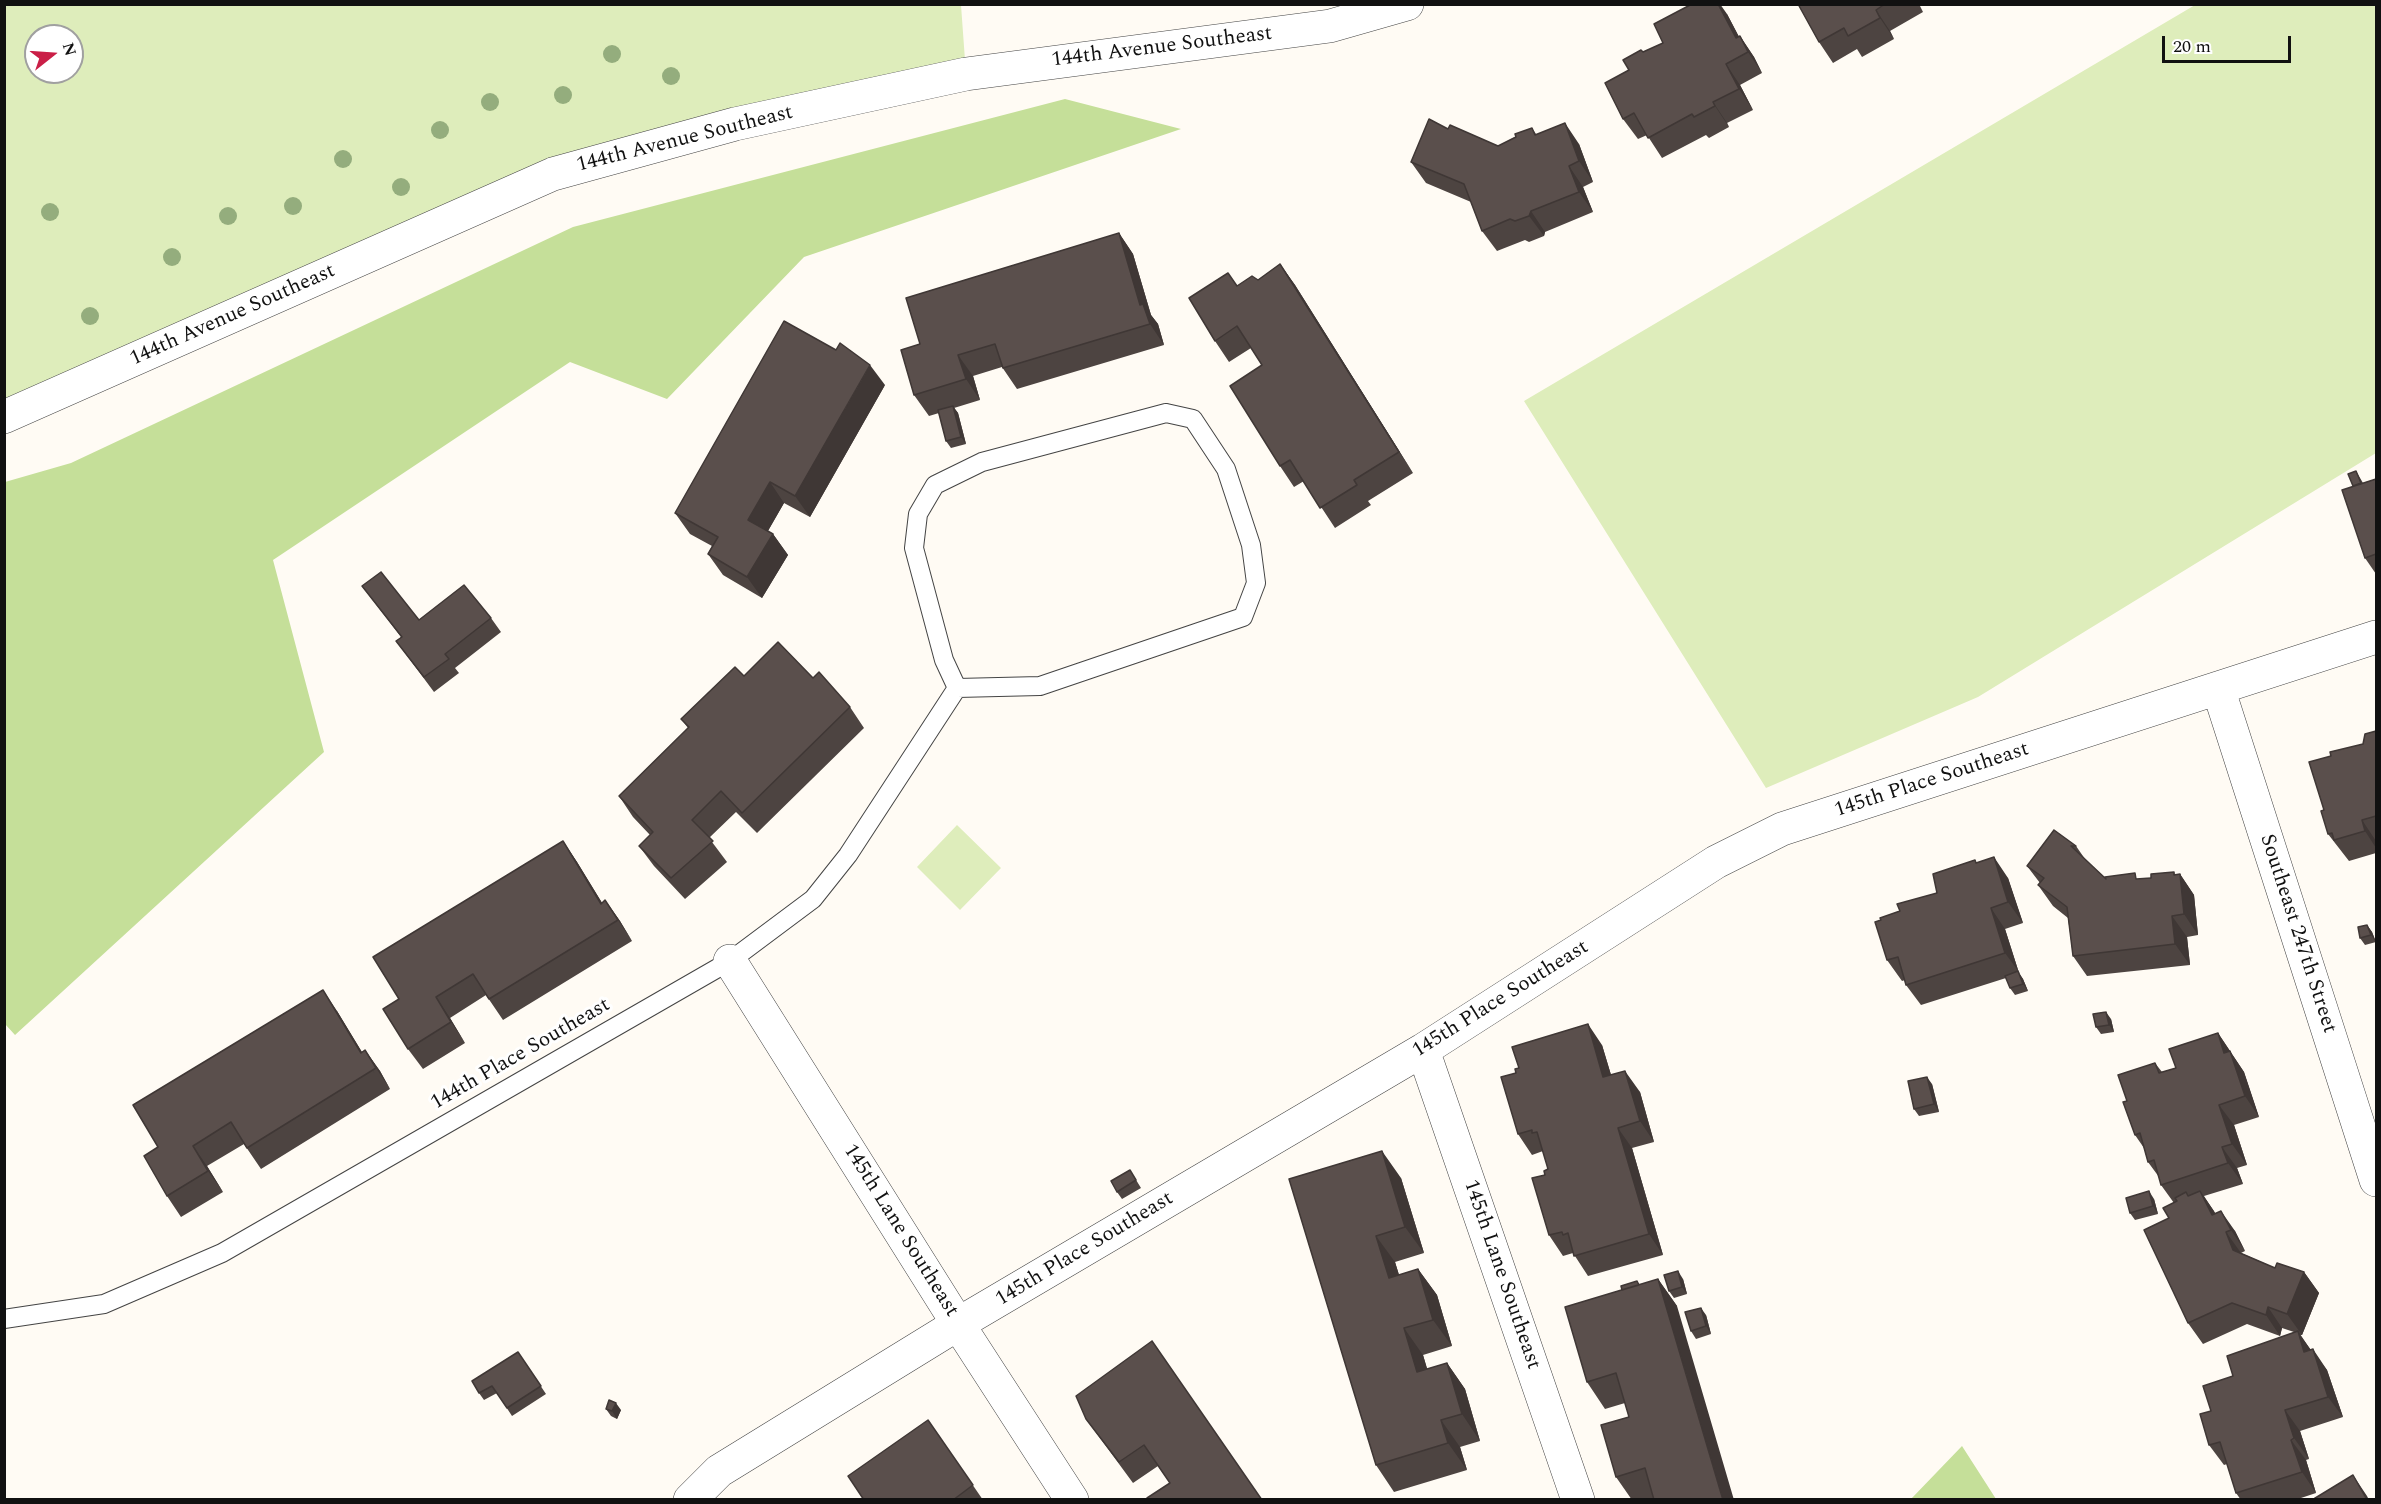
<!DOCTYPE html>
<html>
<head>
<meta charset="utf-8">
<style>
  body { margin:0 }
  #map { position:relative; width:2381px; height:1504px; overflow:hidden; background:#fffbf4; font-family:Spectral,serif }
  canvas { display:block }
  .frame { position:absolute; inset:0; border:6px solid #111; pointer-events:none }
  .north { position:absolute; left:24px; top:24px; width:60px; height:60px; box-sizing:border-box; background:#fff; border:2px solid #a0a0a0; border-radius:50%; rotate:73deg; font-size:16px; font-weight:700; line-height:24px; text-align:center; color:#111 }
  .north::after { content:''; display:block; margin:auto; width:21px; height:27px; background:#ca1f47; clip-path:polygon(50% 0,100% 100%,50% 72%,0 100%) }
  .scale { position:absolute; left:2162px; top:36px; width:129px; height:27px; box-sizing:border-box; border:3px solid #111; border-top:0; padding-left:8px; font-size:18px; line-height:21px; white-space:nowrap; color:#111; -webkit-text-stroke:4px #fff; paint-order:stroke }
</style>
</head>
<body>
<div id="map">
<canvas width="2381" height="1504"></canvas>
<div class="frame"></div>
<div class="north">N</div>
<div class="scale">20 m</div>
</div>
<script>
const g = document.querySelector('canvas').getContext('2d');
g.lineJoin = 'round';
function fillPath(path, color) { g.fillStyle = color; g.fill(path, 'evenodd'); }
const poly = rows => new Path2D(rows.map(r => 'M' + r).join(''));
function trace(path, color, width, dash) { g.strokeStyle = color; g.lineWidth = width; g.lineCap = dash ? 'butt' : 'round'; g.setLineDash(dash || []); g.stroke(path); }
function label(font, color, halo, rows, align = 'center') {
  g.font = font + ' Spectral,serif'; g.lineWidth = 6; g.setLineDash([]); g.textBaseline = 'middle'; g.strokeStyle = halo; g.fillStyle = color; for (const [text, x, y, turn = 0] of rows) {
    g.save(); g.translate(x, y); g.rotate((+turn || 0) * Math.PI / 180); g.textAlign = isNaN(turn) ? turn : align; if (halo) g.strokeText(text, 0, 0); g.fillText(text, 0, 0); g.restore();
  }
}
fillPath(poly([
  [4,5,961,5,966,74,553,174,5,417],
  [36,36,72,36,72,72,36,72],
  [2195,5,2376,5,2376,453,1978,697,1766,788,1524,401],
  [957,825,1001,868,960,910,917,867]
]), '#deedbb');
fillPath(poly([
  [1065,99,1181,129,804,257,667,399,570,362,273,560,324,752,15,1035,5,1024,5,482,71,463,573,227],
  [1962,1446,1996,1499,1911,1499]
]), '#c5df99');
const service = poly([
  [1166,413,1193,419,1226,469,1251,545,1256,583,1243,617,1040,686,957,688,944,660,914,548,918,514,935,485,982,462,1166,413],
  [4,1319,104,1304,222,1253,730,961,813,899,848,855,957,688]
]);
const minor = poly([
  [4,417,553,174,735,124,966,74,1330,26,1407,4],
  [2218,688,2376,1180],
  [730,961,958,1324,1072,1500],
  [1423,1050,1578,1500],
  [690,1500,719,1471,958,1324,1423,1050,1716,862,1782,829,2376,637]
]);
trace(service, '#444', 20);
trace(minor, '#444', 34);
trace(service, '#fff', 18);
trace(minor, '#fff', 33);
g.fillStyle = '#94ad7d';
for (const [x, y] of [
  [612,54],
  [671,76],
  [563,95],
  [490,102],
  [440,130],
  [343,159],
  [401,187],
  [293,206],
  [50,212],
  [228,216],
  [172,257],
  [90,316]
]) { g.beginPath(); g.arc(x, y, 9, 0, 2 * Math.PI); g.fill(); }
fillPath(poly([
  [1798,4,1919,4,1923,12,1890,31,1894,39,1862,57,1857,49,1833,63,1819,42],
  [1727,14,1739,37,1740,36,1754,57,1762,73,1740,85,1753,110,1727,123,1729,127,1709,138,1706,135,1662,158,1647,135,1638,139,1623,119,1629,70,1643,52],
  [1532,128,1536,134,1579,144,1593,182,1583,187,1593,212,1545,232,1544,236,1529,242,1525,240,1497,251,1482,231,1471,202,1426,183,1411,162,1498,146],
  [1119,233,1133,254,1151,315,1158,324,1164,345,1017,389,1002,367,973,376,980,400,954,408,958,413,966,444,951,448,946,441,939,413,929,416,914,395,920,344],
  [1280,264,1295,285,1413,473,1368,501,1371,505,1335,528,1304,481,1294,487,1280,466,1262,365,1251,348,1229,362,1215,341,1237,286,1258,280],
  [885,385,810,517,784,503,768,531,773,534,788,555,762,598,723,575,708,554,712,546,690,534,675,513],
  [2356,471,2363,483,2376,479,2376,574,2365,558,2353,487],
  [362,586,419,620,491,618,501,632,455,668,459,673,434,692,396,641,401,637],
  [744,676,813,678,850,707,864,728,757,833,736,812,709,838,727,862,685,899,654,866,639,846,650,835,633,817,619,796,688,728,681,719],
  [2376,731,2376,853,2349,861,2328,834,2324,810,2331,756,2363,744],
  [2054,830,2076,846,2085,859,2106,879,2139,879,2180,874,2194,895,2198,935,2187,937,2190,965,2087,976,2073,956,2068,918,2053,906,2038,885,2040,883,2027,866],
  [563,841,577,862,602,903,605,900,620,921,632,941,503,1020,486,995,450,1018,465,1043,423,1069,408,1049,399,999],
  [1977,863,2008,878,2023,923,2005,929,2019,973,2023,979,2028,991,2015,995,2010,988,2006,978,1921,1005,1906,985,1905,980,1902,981,1887,960,1881,920,1937,893],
  [2367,925,2372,932,2376,942,2365,945,2360,938],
  [337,1011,362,1052,365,1050,380,1071,390,1089,261,1169,244,1144,207,1166,223,1192,181,1217,167,1196,158,1147],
  [2111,1019,2114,1032,2101,1034,2096,1027],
  [2218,1033,2244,1072,2259,1117,2234,1125,2247,1165,2237,1168,2243,1184,2204,1196,2215,1213,2235,1231,2245,1251,2241,1253,2275,1268,2304,1272,2319,1293,2302,1335,2300,1335,2311,1350,2327,1370,2343,1417,2300,1431,2309,1459,2306,1460,2316,1493,2295,1500,2241,1500,2236,1493,2227,1464,2224,1465,2209,1445,2211,1411,2233,1376,2294,1332,2282,1328,2280,1336,2247,1324,2203,1344,2188,1323,2169,1218,2174,1203,2161,1185,2159,1177,2148,1162,2144,1148,2135,1135,2127,1101,2155,1063,2162,1072,2176,1068],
  [1602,1045,1611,1075,1640,1092,1654,1142,1632,1148,1663,1255,1588,1276,1573,1253,1563,1256,1549,1235,1545,1175,1548,1169,1543,1151,1532,1155,1518,1134],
  [1932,1084,1939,1112,1919,1116,1914,1109],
  [1130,1170,1141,1188,1122,1199,1117,1192],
  [1401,1178,1424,1253,1395,1262,1399,1275,1418,1269,1437,1295,1452,1346,1423,1355,1427,1369,1447,1363,1465,1389,1480,1441,1460,1447,1467,1470,1394,1492,1376,1465,1289,1179],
  [2154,1199,2158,1214,2135,1220,2130,1213],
  [1658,1279,1677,1306,1654,1498,1647,1500,1632,1500,1616,1477,1629,1417,1625,1403,1605,1409,1587,1382,1640,1285],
  [1683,1279,1687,1294,1674,1298,1669,1291],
  [1706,1315,1711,1334,1696,1339,1691,1331],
  [1152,1341,1170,1483,1158,1466,1133,1483,1086,1419],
  [518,1352,546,1394,512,1416,497,1393,484,1400,479,1393],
  [606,1409,621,1410,617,1419,611,1416],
  [928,1420,983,1500,864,1500]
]), '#4d4441');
fillPath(poly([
  [1718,4,1720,4,1727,14,1747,52,1736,38],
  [1876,10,1890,31,1894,39,1880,18],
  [1740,36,1754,57,1762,73,1748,52],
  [1726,64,1740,85,1753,110,1739,89],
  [1713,102,1727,123,1729,127,1715,106],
  [1565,123,1579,144,1593,182,1579,161],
  [1569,166,1583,187,1593,212,1579,192],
  [1531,211,1545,232,1544,236,1529,216],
  [1119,233,1133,254,1151,315,1158,324,1164,345,1150,324,1140,305],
  [1280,264,1295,285,1413,473,1399,452],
  [958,355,973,376,980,400,966,379],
  [870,365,885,385,810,517,795,496],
  [953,406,958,413,966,444,961,437],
  [770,482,784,503,762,541,748,520],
  [773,534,788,555,762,598,747,577],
  [2362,820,2376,841,2376,848,2365,831],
  [563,841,577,862,615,924,601,904],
  [1994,857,2008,878,2023,923,2008,902],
  [2174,872,2180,881,2180,874,2194,895,2198,935,2184,914],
  [605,900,620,921,632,941,618,920],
  [1991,908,2005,929,2019,973,2023,979,2028,991,2023,984,2019,972,2005,953],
  [2172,916,2187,937,2190,965,2175,944],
  [2367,925,2372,932,2376,942,2371,935],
  [323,990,337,1011,375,1074,361,1053],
  [436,997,450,1018,465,1043,451,1022],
  [2106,1012,2111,1019,2114,1032,2109,1025],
  [1588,1024,1602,1045,1618,1098,1603,1077],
  [2218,1033,2244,1072,2259,1117,2245,1096,2224,1053],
  [365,1050,380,1071,390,1089,376,1068],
  [1625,1071,1640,1092,1654,1142,1640,1121],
  [1927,1077,1932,1084,1939,1112,1934,1104],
  [2219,1105,2234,1125,2247,1165,2232,1144],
  [1618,1128,1632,1148,1663,1255,1649,1234],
  [193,1146,207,1166,223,1192,208,1171],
  [2222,1147,2237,1168,2243,1184,2228,1163],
  [1382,1151,1401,1178,1424,1253,1405,1227],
  [2149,1191,2154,1199,2158,1214,2153,1206],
  [2200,1191,2214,1211,2226,1236,2212,1215],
  [2221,1211,2235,1231,2245,1251,2231,1230],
  [2226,1232,2241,1253,2233,1250],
  [1376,1236,1395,1262,1408,1304,1389,1278],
  [1418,1269,1437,1295,1452,1346,1433,1320],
  [1678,1271,1683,1279,1687,1294,1682,1287],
  [2304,1272,2319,1293,2302,1335,2287,1314],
  [1658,1279,1677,1306,1734,1500,1723,1500],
  [2268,1307,2282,1328,2280,1336,2266,1315],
  [1701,1308,1706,1315,1711,1334,1706,1326],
  [1404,1328,1423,1355,1436,1398,1417,1372],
  [2298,1331,2312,1352,2304,1352],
  [2313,1349,2327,1370,2343,1417,2328,1397],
  [1447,1363,1465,1389,1480,1441,1462,1414],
  [616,1403,621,1410,617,1419,612,1411],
  [2285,1410,2300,1431,2309,1459,2294,1438],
  [1441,1420,1460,1447,1467,1470,1448,1443],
  [2291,1440,2306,1460,2316,1493,2302,1472],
  [2353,1475,2367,1496,2369,1500,2367,1500]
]), '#3f3735');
const building = poly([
  [1692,4,1718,4,1736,38,1740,36,1748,52,1726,64,1739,89,1713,102,1715,106,1694,117,1692,114,1648,138,1634,113,1623,119,1605,83,1629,70,1623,60,1641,50,1643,52,1663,43,1654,24,1692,4],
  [1798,4,1885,4,1876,10,1880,18,1848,36,1844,28,1819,42,1798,4],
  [1429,119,1448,129,1450,125,1498,146,1516,137,1515,134,1532,128,1535,135,1565,123,1579,161,1569,166,1579,192,1531,211,1529,216,1515,221,1510,219,1482,231,1464,184,1411,162,1429,119],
  [1119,233,1140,305,1143,304,1150,324,1003,368,995,344,958,355,966,379,914,395,901,350,920,344,906,298,1119,233],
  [1280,264,1399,452,1354,480,1357,485,1320,508,1290,460,1280,466,1230,386,1262,365,1237,326,1215,341,1189,298,1228,273,1237,286,1252,276,1258,280,1280,264],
  [784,321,836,350,840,343,870,365,795,496,770,482,748,520,773,534,747,577,708,554,718,537,675,513,784,321],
  [953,406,961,437,946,441,938,410,953,406],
  [2356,471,2361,483,2353,486,2348,474,2356,471],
  [2376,479,2376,554,2365,558,2342,490,2376,479],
  [381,572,419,620,464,585,491,618,445,654,449,659,424,677,396,641,402,637,362,586,381,572],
  [778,642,813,678,819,672,850,707,742,813,721,791,692,820,713,841,671,878,639,846,653,832,619,796,689,727,681,719,735,667,744,676,778,642],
  [2376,731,2376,816,2362,820,2365,831,2334,840,2332,833,2328,834,2321,811,2324,810,2309,762,2331,756,2330,752,2363,744,2365,734,2376,731],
  [2054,830,2076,846,2071,846,2106,879,2105,877,2135,873,2136,879,2151,878,2151,874,2174,872,2174,875,2180,874,2184,914,2172,916,2175,944,2073,956,2067,907,2038,885,2044,878,2027,866,2054,830],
  [563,841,601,904,605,900,618,920,489,999,473,974,436,997,451,1022,408,1049,383,1009,399,999,373,957,563,841],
  [1994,857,2008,902,1991,908,2005,953,1906,985,1898,957,1887,960,1875,922,1881,920,1880,918,1900,911,1897,904,1937,893,1933,874,1975,860,1976,863,1994,857],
  [2367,925,2371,935,2360,938,2358,927,2367,925],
  [2018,971,2023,984,2010,988,2005,976,2018,971],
  [323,990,361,1053,365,1050,376,1068,247,1148,231,1122,193,1146,208,1171,167,1196,144,1156,158,1147,133,1105,323,990],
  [2106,1012,2109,1025,2096,1027,2093,1014,2106,1012],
  [1588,1024,1603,1077,1625,1071,1640,1121,1618,1128,1649,1234,1574,1256,1568,1233,1563,1235,1562,1232,1549,1235,1532,1178,1545,1175,1544,1171,1548,1169,1537,1132,1532,1133,1532,1130,1518,1134,1501,1077,1516,1073,1515,1069,1519,1068,1512,1047,1588,1024],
  [2218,1033,2224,1053,2230,1051,2245,1096,2219,1105,2232,1144,2222,1147,2228,1163,2161,1185,2154,1160,2148,1162,2140,1133,2135,1135,2123,1102,2127,1101,2118,1075,2155,1063,2159,1073,2176,1068,2169,1049,2218,1033],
  [1927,1077,1934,1104,1914,1109,1908,1081,1927,1077],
  [1382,1151,1405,1227,1376,1236,1389,1278,1418,1269,1433,1320,1404,1328,1417,1372,1447,1363,1462,1414,1441,1420,1448,1443,1376,1465,1289,1179,1382,1151],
  [1130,1170,1136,1180,1117,1192,1111,1181,1130,1170],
  [2149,1191,2153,1206,2130,1213,2126,1198,2149,1191],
  [2200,1191,2212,1215,2221,1211,2231,1230,2226,1232,2233,1250,2275,1268,2277,1263,2304,1272,2287,1314,2268,1307,2266,1315,2232,1303,2188,1323,2144,1230,2169,1218,2163,1208,2177,1201,2175,1198,2186,1192,2188,1196,2200,1191],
  [1678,1271,1682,1287,1669,1291,1664,1275,1678,1271],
  [1658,1279,1723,1500,1654,1500,1645,1468,1616,1477,1601,1425,1629,1417,1616,1373,1587,1382,1565,1307,1658,1279],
  [1637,1281,1639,1285,1622,1290,1621,1286,1637,1281],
  [1701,1308,1706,1326,1691,1331,1685,1312,1701,1308],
  [2298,1331,2304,1352,2313,1349,2328,1397,2285,1410,2294,1438,2291,1440,2302,1472,2236,1493,2220,1442,2209,1445,2200,1414,2211,1411,2203,1386,2233,1376,2227,1356,2298,1331],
  [1152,1341,1262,1500,1148,1500,1147,1498,1170,1483,1144,1445,1119,1462,1086,1419,1076,1396,1152,1341],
  [518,1352,541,1386,507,1408,492,1386,479,1393,472,1381,518,1352],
  [609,1400,616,1403,612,1411,606,1409,609,1400],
  [928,1420,973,1485,953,1500,864,1500,848,1476,928,1420],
  [2353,1475,2367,1500,2312,1500,2353,1475]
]);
fillPath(building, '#5a4f4c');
trace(building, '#3f3735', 1.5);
label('21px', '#111', '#fff', [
  ["144th Avenue Southeast",1162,48,-7],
  ["144th Avenue Southeast",685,140,-14],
  ["144th Avenue Southeast",233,316,-24],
  ["145th Place Southeast",1932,781,-18],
  ["Southeast 247th Street",2297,934,72],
  ["145th Place Southeast",1501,1000,-32],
  ["144th Place Southeast",521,1055,-30],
  ["145th Lane Southeast",900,1231,58],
  ["145th Place Southeast",1085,1250,-31],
  ["145th Lane Southeast",1501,1275,71]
]);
</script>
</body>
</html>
